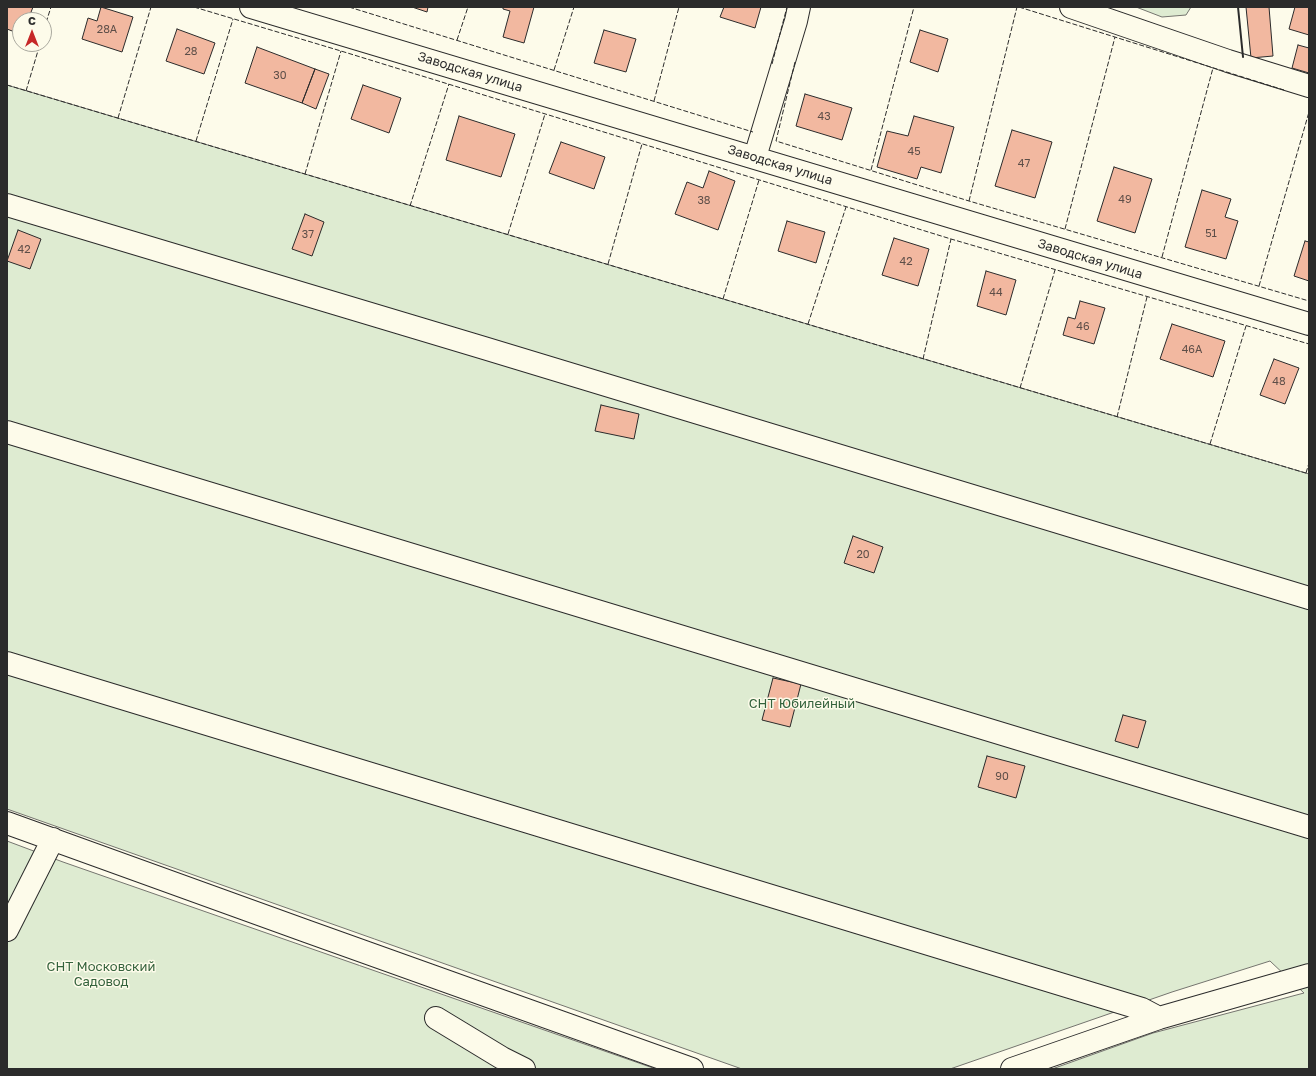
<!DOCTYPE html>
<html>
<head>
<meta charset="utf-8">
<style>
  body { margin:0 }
  #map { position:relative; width:1316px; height:1076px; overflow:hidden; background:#fdfbea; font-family:"Golos Text",sans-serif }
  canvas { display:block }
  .frame { position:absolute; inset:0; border:8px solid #2b2b2b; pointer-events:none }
  .north { position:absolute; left:12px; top:12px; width:40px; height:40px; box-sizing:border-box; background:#fdfbea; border:1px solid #a9a89e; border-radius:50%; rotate:0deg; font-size:11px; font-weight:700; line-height:16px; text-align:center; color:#2b2b2b }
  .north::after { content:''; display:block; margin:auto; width:14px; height:18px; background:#c62828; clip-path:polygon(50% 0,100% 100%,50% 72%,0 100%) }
</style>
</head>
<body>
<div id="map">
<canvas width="1316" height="1076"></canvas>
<div class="frame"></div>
<div class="north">С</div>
</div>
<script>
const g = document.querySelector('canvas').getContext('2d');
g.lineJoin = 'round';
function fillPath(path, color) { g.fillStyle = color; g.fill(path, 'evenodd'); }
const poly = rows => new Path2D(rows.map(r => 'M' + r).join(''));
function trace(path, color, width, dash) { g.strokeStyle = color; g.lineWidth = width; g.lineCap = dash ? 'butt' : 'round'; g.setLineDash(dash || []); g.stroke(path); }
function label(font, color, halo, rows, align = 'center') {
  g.font = font + ' "Golos Text",sans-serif'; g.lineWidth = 3; g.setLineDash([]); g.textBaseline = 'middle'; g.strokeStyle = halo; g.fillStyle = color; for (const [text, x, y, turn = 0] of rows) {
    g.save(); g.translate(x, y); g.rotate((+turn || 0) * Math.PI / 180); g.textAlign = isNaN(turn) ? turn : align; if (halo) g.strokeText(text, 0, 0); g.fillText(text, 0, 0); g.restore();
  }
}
const green = poly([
  [1136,7,1191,7,1186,15,1162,17,1136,7],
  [7,85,1309,474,1309,1069,1052,1069,1153,1033,1304,993,1270,961,1172,992,950,1069,742,1069,7,809,7,85],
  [7,841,63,862,656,1069,7,1069,7,841]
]);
fillPath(green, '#deebd1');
trace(green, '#74746e', 1);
const building = poly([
  [7,7,33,7,28,20,20,20,20,34,7,29,7,7],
  [101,7,133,17,122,52,82,39,88,18,97,21,101,7],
  [412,7,428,7,427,12,412,7],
  [503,7,534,7,524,43,503,37,510,11,503,9,503,7],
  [724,7,761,7,755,28,720,17,724,7],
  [1246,7,1269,7,1273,56,1251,58,1246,7],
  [1295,7,1309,7,1309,35,1289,29,1295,7],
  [177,29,215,43,204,74,166,61,177,29],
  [604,30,636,39,626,72,594,63,604,30],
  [920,30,948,39,938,72,910,62,920,30],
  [1298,45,1309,48,1309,73,1292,68,1298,45],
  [257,47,315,69,302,103,245,83,257,47],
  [315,69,329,74,316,109,302,103,315,69],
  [363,85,401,98,389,133,351,119,363,85],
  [805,94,852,108,842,140,796,126,805,94],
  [459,116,515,134,501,177,446,160,459,116],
  [914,116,954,127,941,173,921,167,917,179,877,167,887,131,908,136,914,116],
  [1012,130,1052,142,1035,198,995,186,1012,130],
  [561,142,605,157,594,189,549,173,561,142],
  [1114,167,1152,179,1135,233,1097,221,1114,167],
  [709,171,735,181,718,230,675,214,687,182,703,188,709,171],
  [1202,190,1231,199,1225,217,1238,221,1226,259,1185,247,1202,190],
  [305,214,324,222,312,256,292,249,305,214],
  [787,221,825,232,816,263,778,251,787,221],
  [18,230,41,239,30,269,7,261,18,230],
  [894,238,929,249,918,286,882,275,894,238],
  [1305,241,1309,242,1309,281,1294,276,1305,241],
  [986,271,1016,280,1006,315,977,306,986,271],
  [1080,301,1105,308,1094,344,1063,335,1068,317,1075,319,1080,301],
  [1172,324,1225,341,1213,377,1160,359,1172,324],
  [1274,359,1299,368,1285,404,1260,395,1274,359],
  [601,405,639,414,634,439,595,431,601,405],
  [853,536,883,547,874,573,844,563,853,536],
  [773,678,801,684,790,727,762,720,773,678],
  [1123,715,1146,721,1138,748,1115,741,1123,715],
  [987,756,1025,766,1016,798,978,787,987,756]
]);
fillPath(building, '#f2b8a0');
trace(building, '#2b2b2b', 1);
const minor = poly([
  [251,7,1309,324],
  [1071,7,1228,61,1309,86],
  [755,157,796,21,799,7],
  [7,205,484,348,1309,598],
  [7,432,1309,827],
  [7,663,1142,1009,1159,1018],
  [7,823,306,931,692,1069],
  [7,930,53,839],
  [436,1018,502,1058,524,1069],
  [1012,1069,1159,1018,1309,975]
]);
trace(minor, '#2b2b2b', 24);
trace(minor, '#fdfbea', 22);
trace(poly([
  [194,7,341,51,951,239,1309,344],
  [349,7,753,132],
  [1019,7,1284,90],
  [44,29,51,7],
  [457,40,468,7],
  [795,62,776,141,969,201,1309,301],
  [772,64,787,7],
  [554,70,574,7],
  [7,85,1309,474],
  [26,91,40,44],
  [654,101,679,7],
  [118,118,151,7],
  [196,141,233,19],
  [871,170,914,7],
  [305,174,341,51],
  [969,201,1017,7],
  [410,206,449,84],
  [1065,229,1115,37],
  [508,234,545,114],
  [1162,257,1213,68],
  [608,264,642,144],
  [1259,286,1309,112],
  [723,299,759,180],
  [808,324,846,207],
  [923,359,951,239],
  [1020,388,1055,270],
  [1117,417,1147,297],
  [1210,444,1246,326],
  [1306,473,1309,463]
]), '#2b2b2b', 1, [5, 2]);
trace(poly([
  [1238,7,1243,57]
]), '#2b2b2b', 2);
label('11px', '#5d4e48', null, [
  ["28А",107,30],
  ["28",191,52],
  ["30",280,76],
  ["43",824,117],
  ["45",914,152],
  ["47",1024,164],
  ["49",1125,200],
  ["38",704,201],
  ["51",1211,234],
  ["37",308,235],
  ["42",24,250],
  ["42",906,262],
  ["44",996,293],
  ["46",1083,327],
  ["46А",1192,350],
  ["48",1279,382],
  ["20",863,555],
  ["90",1002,777]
]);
label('13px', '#2b2b2b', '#fdfbea', [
  ["Заводская улица",470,72,17],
  ["Заводская улица",780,165,17],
  ["Заводская улица",1090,259,17]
]);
label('13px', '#34623c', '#fdfbea', [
  ["СНТ Юбилейный",802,704],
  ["СНТ Московский",101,967],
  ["Садовод",101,982]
]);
</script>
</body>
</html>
